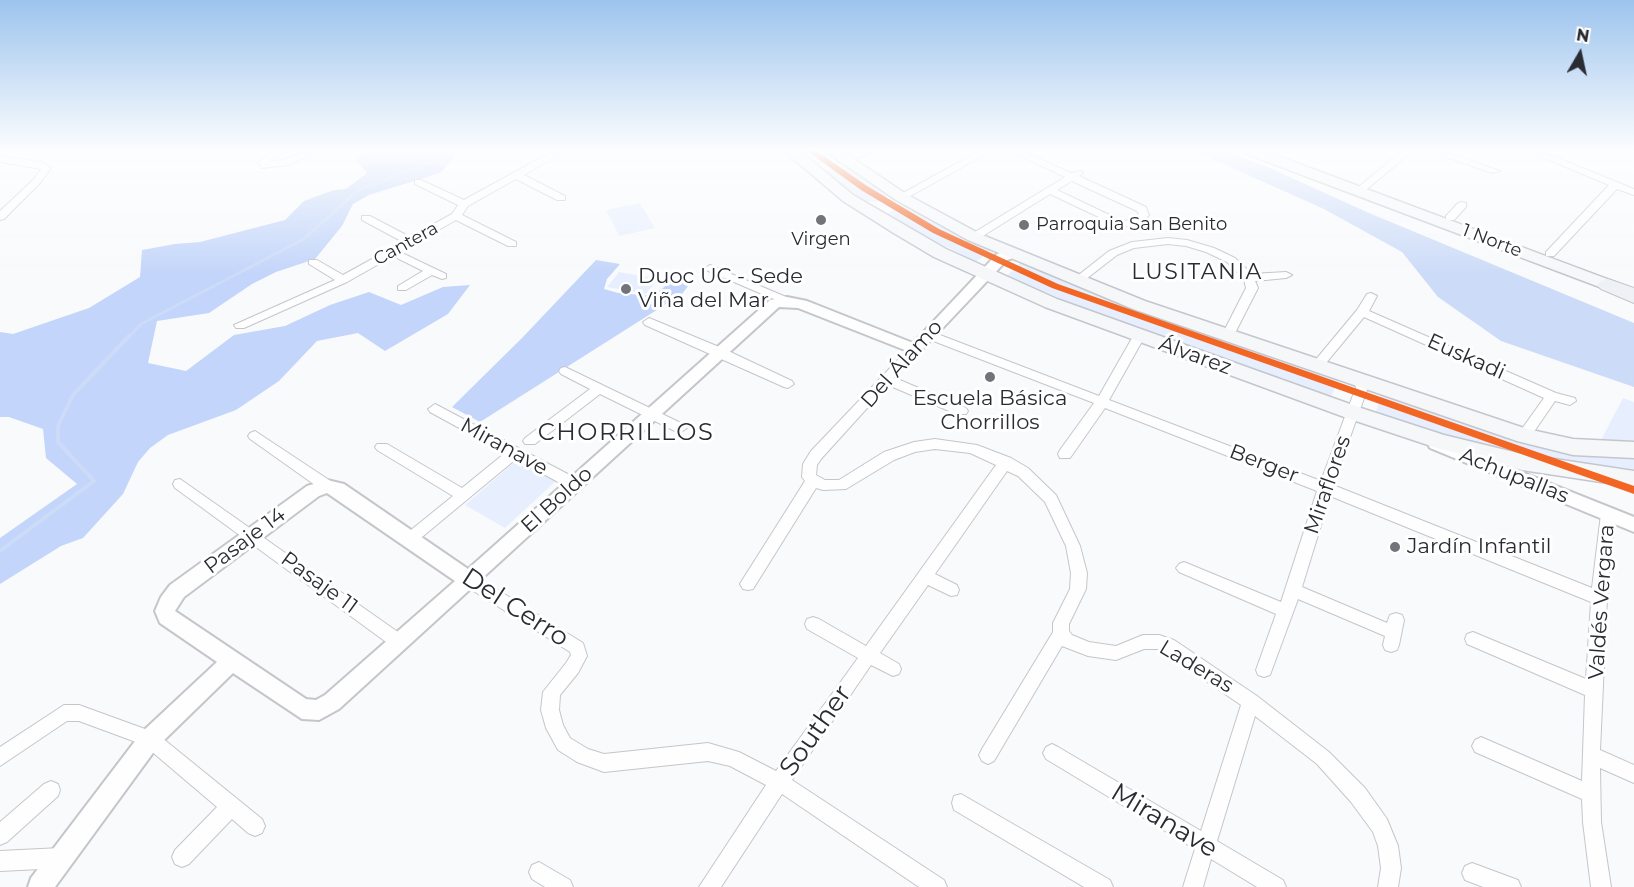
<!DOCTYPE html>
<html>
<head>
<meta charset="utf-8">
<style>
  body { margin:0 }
  #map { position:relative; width:1634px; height:887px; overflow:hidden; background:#f9fafc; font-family:Montserrat,sans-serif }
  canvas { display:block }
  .north { position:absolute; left:1550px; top:24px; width:60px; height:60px; -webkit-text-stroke:4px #fff; paint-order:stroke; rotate:9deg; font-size:16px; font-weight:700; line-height:24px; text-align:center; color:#292c33 }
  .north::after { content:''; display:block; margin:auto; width:21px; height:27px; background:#292c33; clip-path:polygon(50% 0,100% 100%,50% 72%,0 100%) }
</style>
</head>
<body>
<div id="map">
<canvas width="1634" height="887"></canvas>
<div class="north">N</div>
</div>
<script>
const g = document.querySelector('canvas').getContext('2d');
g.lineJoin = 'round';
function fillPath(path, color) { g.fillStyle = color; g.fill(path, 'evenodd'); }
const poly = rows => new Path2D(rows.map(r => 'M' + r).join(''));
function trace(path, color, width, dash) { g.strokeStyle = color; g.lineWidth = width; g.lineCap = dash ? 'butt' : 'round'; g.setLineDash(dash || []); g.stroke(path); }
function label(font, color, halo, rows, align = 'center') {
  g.font = font + ' Montserrat,sans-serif'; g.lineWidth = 6; g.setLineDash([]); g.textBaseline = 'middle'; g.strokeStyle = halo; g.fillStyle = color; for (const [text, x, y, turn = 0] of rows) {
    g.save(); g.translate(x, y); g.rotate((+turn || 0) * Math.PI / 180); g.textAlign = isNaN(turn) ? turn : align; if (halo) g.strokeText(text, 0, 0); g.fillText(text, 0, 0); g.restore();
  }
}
fillPath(poly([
  [836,166,845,166,886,192,887,196,880,201,865,202,825,173,829,168],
  [640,203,655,228,619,236,606,210],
  [906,204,991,250,976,262,885,215],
  [1020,263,1076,286,1339,379,1330,399,1118,321,1006,277],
  [619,272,658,279,646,294,607,287],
  [1382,393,1634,457,1634,471,1519,455,1473,445,1375,415],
  [1623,398,1634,402,1634,441,1601,440],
  [518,459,557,480,505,528,465,505]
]), '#e7effe');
fillPath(poly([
  [365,150,456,150,453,159,440,173,369,195,353,204,342,226,315,259,276,272,252,284,209,313,157,321,148,363,186,371,234,335,285,326,330,305,369,292,401,305,443,287,470,285,448,314,385,351,358,333,317,341,279,381,236,410,168,435,150,448,138,462,123,494,83,538,61,546,0,584,0,538,77,484,46,458,43,429,9,417,0,417,0,332,13,334,89,308,140,277,142,250,175,244,200,242,285,220,304,201,334,190,346,189,367,173,356,160],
  [596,260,620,264,607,279,604,289,618,293,653,296,674,279,691,282,682,294,480,422,452,407,522,338]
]), '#c3d5fa');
fillPath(poly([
  [1192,150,1222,150,1263,165,1369,213,1634,323,1634,387,1501,341,1438,297,1402,252,1324,209]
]), '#ccdbf8');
trace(poly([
  [129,337,141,324,304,239,358,190,441,159]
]), '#ccdbf8', 3);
trace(poly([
  [0,551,94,481,58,442,58,426,73,395,130,335]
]), '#ccdbf8', 4);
const minor = poly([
  [274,150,285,150,270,162,283,160,309,150,322,150,288,165,262,168,258,163,260,161,274,150],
  [555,150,567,150,524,175,565,196,565,200,557,200,516,179,468,206,462,215,516,242,516,246,508,246,456,220,400,252,446,274,446,278,442,279,432,275,406,290,398,290,398,286,423,271,393,256,347,282,244,328,236,328,234,325,335,280,309,264,309,260,317,260,343,275,403,242,362,220,362,216,370,216,410,237,452,214,458,205,415,184,415,180,421,180,464,200,555,150],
  [981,150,993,150,905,199,897,199,896,197,981,150],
  [1008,150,1020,150,1071,173,1081,171,1083,173,1079,176,1146,207,1149,215,1138,225,1120,227,1050,194,978,239,970,239,970,235,1065,177,1008,150],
  [1072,181,1137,211,1139,214,1131,220,1122,221,1057,190,1072,181],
  [1156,150,1191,150,1186,153,1161,153,1156,150],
  [1403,150,1414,150,1361,194,1355,194,1355,190,1403,150],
  [1426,150,1440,150,1500,171,1492,173,1426,150],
  [1525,150,1538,150,1634,189,1634,195,1617,189,1554,256,1546,256,1546,252,1609,185,1525,150],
  [0,156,42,162,51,168,40,183,4,219,0,220,0,211,34,179,41,169,0,162,0,156],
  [1462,202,1466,203,1466,207,1454,220,1446,220,1446,216,1458,203,1462,202],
  [1168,238,1187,240,1214,248,1235,258,1252,274,1286,272,1292,275,1286,278,1255,281,1258,288,1234,335,1228,339,1222,335,1246,288,1244,279,1227,262,1206,252,1186,246,1168,244,1134,248,1117,255,1081,283,1077,284,1071,281,1109,251,1132,242,1168,238],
  [710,265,791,299,793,301,787,304,783,303,706,270,705,268,710,265],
  [1371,293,1377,296,1369,311,1556,393,1575,398,1576,401,1570,405,1555,401,1529,439,1519,439,1517,436,1519,433,1544,398,1364,317,1321,369,1313,369,1311,366,1313,363,1357,310,1367,294,1371,293],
  [649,318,724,349,792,381,794,384,788,388,784,387,645,325,643,322,649,318],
  [927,330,1099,396,1135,333,1143,333,1145,336,1109,400,1321,481,1356,387,1354,381,1356,378,1364,378,1368,387,1333,485,1592,588,1601,514,1603,510,1613,510,1615,514,1607,598,1600,750,1634,765,1634,783,1600,768,1601,822,1611,887,1591,887,1583,822,1582,799,1475,752,1472,746,1475,740,1481,737,1582,781,1585,695,1467,644,1465,639,1467,634,1473,632,1586,679,1591,602,1330,496,1302,587,1387,623,1390,615,1396,613,1402,615,1404,620,1399,645,1397,650,1391,652,1385,650,1383,645,1385,636,1298,599,1270,675,1264,677,1258,675,1256,670,1276,614,1179,572,1176,568,1179,564,1184,562,1281,602,1317,491,1105,408,1070,458,1060,458,1058,454,1060,450,1094,403,923,337,921,334,927,330],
  [915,345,921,349,895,378,966,408,968,411,966,414,956,414,888,385,821,459,817,465,816,475,825,480,839,480,884,452,914,442,935,439,977,445,1011,458,1028,468,1056,495,1080,546,1087,573,1086,589,1069,624,1069,631,1072,635,1089,642,1116,646,1143,635,1159,635,1174,640,1257,696,1329,752,1365,788,1387,819,1398,846,1401,868,1398,887,1378,887,1381,868,1378,846,1373,832,1351,802,1317,764,1255,716,1217,841,1283,880,1286,887,1257,887,1211,859,1203,887,1183,887,1195,849,1046,759,1043,753,1046,747,1052,744,1058,747,1201,831,1241,705,1159,649,1144,649,1116,660,1088,656,1062,646,994,761,988,764,982,761,979,755,982,749,1053,632,1053,623,1070,589,1071,573,1066,546,1045,502,1018,476,1007,471,935,574,957,585,959,590,957,595,951,596,928,585,880,653,899,664,901,669,899,674,893,676,871,665,792,780,944,880,947,887,919,887,782,794,721,887,699,887,766,785,730,766,708,761,604,772,577,762,558,750,546,728,541,710,543,692,566,663,571,655,570,652,464,585,461,580,464,575,469,574,474,575,583,643,587,656,578,673,560,695,559,710,563,725,570,738,588,749,604,754,708,743,739,752,776,771,858,658,807,629,805,624,807,619,813,617,819,619,866,646,996,465,970,453,935,449,915,452,894,460,846,489,823,490,816,488,753,589,748,590,743,589,740,584,743,579,805,481,802,477,803,464,811,451,911,346,915,345],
  [565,367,685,425,687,428,680,433,675,431,600,394,535,444,525,444,523,441,525,438,590,389,561,374,559,371,561,368,565,367],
  [435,404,579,480,581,484,579,488,569,488,516,459,416,542,411,544,406,542,404,538,406,534,453,496,377,450,375,447,377,444,387,444,462,488,505,453,430,412,428,409,435,404],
  [255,431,332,482,334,486,332,490,322,490,250,439,248,436,250,433,255,431],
  [180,479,405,637,407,642,405,647,399,649,393,647,175,488,173,484,175,480,180,479],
  [64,705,79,705,156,733,262,819,265,826,262,833,255,836,248,833,232,819,189,864,182,867,175,864,172,857,175,850,217,807,144,745,79,721,67,721,0,766,0,747,64,705],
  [51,781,58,784,60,790,58,796,7,842,0,845,0,822,44,784,51,781],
  [961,794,1110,880,1113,887,1084,887,954,810,952,803,954,796,961,794],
  [61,848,68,851,71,858,68,865,61,868,0,871,0,851,61,848],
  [539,862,570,880,573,887,545,887,532,879,529,872,532,865,539,862],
  [1472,863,1518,880,1521,887,1483,887,1465,880,1462,873,1465,866,1472,863]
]);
const tertiary = poly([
  [859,150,875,150,847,162,843,163,837,160,859,150],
  [1011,250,1016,251,1018,254,1016,257,1007,260,920,352,915,354,798,308,779,307,339,709,319,720,302,719,233,673,158,746,55,887,28,887,31,878,142,732,217,662,160,623,155,611,161,597,170,585,307,486,327,480,344,484,468,569,770,300,787,297,807,301,913,343,997,254,1011,250],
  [327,493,455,581,325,695,316,700,306,699,175,611,184,597,319,496,327,493],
  [1436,438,1634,517,1634,532,1430,448,1428,444,1430,440,1436,438]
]);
const primary = poly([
  [783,150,799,150,853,195,946,249,1057,299,1361,408,1444,435,1522,454,1634,471,1634,487,1522,470,1434,447,1347,418,1045,307,934,257,892,232,843,201,783,150],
  [824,150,841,150,906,194,980,234,1145,301,1527,429,1573,439,1634,442,1634,458,1573,455,1517,441,1133,309,968,240,896,200,824,150],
  [1242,150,1262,150,1634,289,1634,300,1244,153,1242,150]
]);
const motorway = poly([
  [1608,279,1634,288,1634,303,1601,289,1597,285,1601,281,1608,279]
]);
trace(minor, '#c4c6ca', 2);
trace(tertiary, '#c4c6ca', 4);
trace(primary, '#c3c6cd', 3);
trace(motorway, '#c3c6cd', 2);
fillPath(minor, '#fefeff');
fillPath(tertiary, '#fefeff');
fillPath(primary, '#f5f7f9');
fillPath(motorway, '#eef1f6');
fillPath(poly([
  [806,150,815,150,867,186,939,229,1058,284,1634,486,1634,494,1052,288,933,233,861,190,806,150]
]), '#f26522');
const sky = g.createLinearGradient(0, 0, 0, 274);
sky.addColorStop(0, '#9dc4ee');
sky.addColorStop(0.55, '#fcfdfe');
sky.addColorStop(1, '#fcfdfe00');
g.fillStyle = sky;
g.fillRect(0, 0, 1634, 274);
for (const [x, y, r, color] of [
  [821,220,6,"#727479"],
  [1024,225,6,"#727479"],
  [626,289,6,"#727479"],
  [990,377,6,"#727479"],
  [1395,547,6,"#727479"]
]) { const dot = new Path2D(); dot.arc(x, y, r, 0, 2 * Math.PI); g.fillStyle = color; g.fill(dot); trace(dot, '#fff', 2); }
label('18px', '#292c33', '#fff', [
  ["Parroquia San Benito",1036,225],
  ["Virgen",821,240,"center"]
], 'left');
label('18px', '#292c33', '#fff', [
  ["1 Norte",1492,241,21],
  ["Cantera",406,244,-29]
]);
label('21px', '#292c33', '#fff', [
  ["Duoc UC - Sede",638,277],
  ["Viña del Mar",638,301],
  ["Escuela Básica",990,399,"center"],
  ["Chorrillos",990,423,"center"],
  ["Jardín Infantil",1407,547]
], 'left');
label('21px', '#292c33', '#fff', [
  ["Álvarez",1195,356,20],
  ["Euskadi",1466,357,24],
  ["Del Álamo",902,364,-48],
  ["Miranave",504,447,29],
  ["Berger",1264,464,21],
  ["Achupallas",1514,476,22],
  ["Miraflores",1328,485,-71],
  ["El Boldo",557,500,-42],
  ["Pasaje 14",245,541,-37],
  ["Pasaje 11",319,583,36],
  ["Valdés Vergara",1602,602,-86],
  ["Laderas",1196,667,31]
]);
g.letterSpacing = '1.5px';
label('22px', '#292c33', '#fff', [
  ["LUSITANIA",1197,273]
]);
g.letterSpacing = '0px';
g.letterSpacing = '1.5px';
label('24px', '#292c33', '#fff', [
  ["CHORRILLOS",626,433]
]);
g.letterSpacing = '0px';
label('26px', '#292c33', '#fff', [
  ["Del Cerro",515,608,33],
  ["Souther",816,731,-55],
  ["Miranave",1164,821,31]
]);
</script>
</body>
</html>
